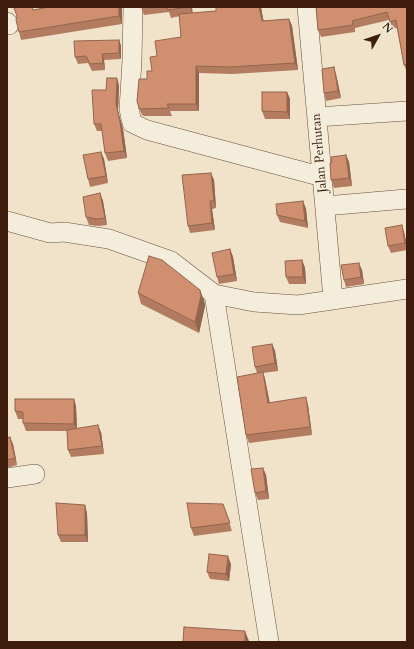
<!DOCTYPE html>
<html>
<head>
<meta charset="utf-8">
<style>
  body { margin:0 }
  #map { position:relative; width:414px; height:649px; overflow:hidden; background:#f0e3c9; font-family:Cardo,serif }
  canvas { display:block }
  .frame { position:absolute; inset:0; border:8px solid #3e1d0e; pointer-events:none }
  .north { position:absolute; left:358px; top:16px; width:40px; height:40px; -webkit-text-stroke:3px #f5eddc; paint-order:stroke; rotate:50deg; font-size:11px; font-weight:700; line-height:16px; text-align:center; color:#3e1d0e }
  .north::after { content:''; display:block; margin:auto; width:14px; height:18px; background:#3e1d0e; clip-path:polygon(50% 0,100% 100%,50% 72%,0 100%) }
</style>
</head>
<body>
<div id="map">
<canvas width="414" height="649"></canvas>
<div class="frame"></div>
<div class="north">N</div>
</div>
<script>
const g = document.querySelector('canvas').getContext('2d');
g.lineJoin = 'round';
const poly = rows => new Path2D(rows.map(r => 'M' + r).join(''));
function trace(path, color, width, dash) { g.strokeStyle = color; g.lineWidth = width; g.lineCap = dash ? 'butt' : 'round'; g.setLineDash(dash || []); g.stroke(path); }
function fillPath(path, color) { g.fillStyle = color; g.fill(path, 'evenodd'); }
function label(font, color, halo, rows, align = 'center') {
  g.font = font + ' Cardo,serif'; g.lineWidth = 3; g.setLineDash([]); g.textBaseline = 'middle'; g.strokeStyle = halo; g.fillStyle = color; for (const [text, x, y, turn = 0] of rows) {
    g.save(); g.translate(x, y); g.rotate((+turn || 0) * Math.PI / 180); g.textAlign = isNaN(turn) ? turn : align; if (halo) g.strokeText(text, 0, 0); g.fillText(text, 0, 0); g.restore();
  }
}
const street = poly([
  [133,7,132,61,129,109,132,123,147,130,323,177],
  [307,7,333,299],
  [7,22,9,25],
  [317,117,407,111],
  [325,206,406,199],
  [7,221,50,233,64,232,109,239,171,261,214,294,254,302,298,305,407,289],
  [214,294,269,642],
  [7,478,35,474]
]);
trace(street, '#6a4e3d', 20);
trace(street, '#f5eddc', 19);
fillPath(poly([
  [49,7,122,7,122,24,21,40,19,32,34,10],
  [141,7,192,7,192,13,216,11,216,7,261,7,263,21,289,19,292,26,298,70,232,74,199,73,199,111,170,111,172,116,144,116,142,115,139,108,147,79,152,71,157,56,181,37,180,16,171,18,169,12,144,15],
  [316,7,407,9,407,72,404,65,397,28,392,29,389,20,355,28,355,32,321,37,318,30],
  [119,40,121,46,121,59,104,60,105,70,92,71,88,63,78,64,75,57],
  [336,74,341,98,326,101,324,93],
  [119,85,118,111,123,129,127,158,108,161,105,153,102,131,97,131,94,124,106,90],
  [287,92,290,99,290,119,265,119,262,111],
  [101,152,104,159,108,183,90,187,88,179],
  [346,155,349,162,352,186,334,188,331,180,332,163],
  [214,180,216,208,212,209,215,230,190,233,188,226],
  [100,193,103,201,107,225,99,226,89,225,86,217],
  [303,201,306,209,308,228,280,222,277,215],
  [404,232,407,245,407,250,391,253,388,246],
  [230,249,233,257,237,281,219,284,217,277],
  [302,260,305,268,306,284,289,284,286,277],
  [362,270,364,284,346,287,344,280],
  [138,293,204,300,205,306,199,333,141,304],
  [272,344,275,351,278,371,263,373,265,379,270,403,308,405,312,435,249,443,246,435,257,373,255,367],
  [74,399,76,406,77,428,101,432,104,454,71,457,68,450,67,431,26,431,23,423,23,419,18,419,15,411],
  [7,438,13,444,17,465,7,468],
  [263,468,266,475,269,499,258,500,255,493],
  [223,504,232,531,194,536,191,528],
  [87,513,88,542,61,542,58,535],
  [231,564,229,581,210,579,207,572]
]), '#b37c60');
fillPath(poly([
  [119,7,122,7,122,24,119,16],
  [190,7,192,7,193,15],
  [259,7,261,7,265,28,262,21],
  [289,19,292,26,298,70,295,63],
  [119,40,121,46,121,59,119,53],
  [102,54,104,60,105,70,103,63],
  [196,66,199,73,199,111,196,104],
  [334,67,336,74,341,98,338,91],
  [117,78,119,85,118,111,123,129,127,158,124,151,116,104],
  [287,92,290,99,290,119,287,112],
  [101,152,104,159,108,183,106,176],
  [346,155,349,162,352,186,349,178],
  [211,173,214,180,216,208,214,201],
  [100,193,103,201,107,225,105,218],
  [210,201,212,209,215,230,212,223],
  [303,201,306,209,308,228,305,221],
  [402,225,404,232,407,247,405,243],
  [230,249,233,257,237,281,234,274],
  [302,260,305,268,306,284,303,277],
  [359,263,362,270,364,284,361,277],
  [200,290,204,300,205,306,199,333,195,322],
  [272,344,275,351,278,371,275,363],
  [263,372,265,379,271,411,268,403],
  [306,397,308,405,312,435,310,427],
  [74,399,76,406,77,431,74,424],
  [98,425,101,432,104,454,102,446],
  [10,437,13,444,17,465,15,458],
  [263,468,266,475,269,499,266,491],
  [85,505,87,513,88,542,85,535],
  [228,556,231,564,229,581,226,574],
  [245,631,249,641,249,642,245,642]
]), '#92654e');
const building = poly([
  [18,7,32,7,33,10,49,7,119,7,119,16,19,32,16,20,17,16,14,8,18,7],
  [167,7,189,7,168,10,167,7],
  [216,7,259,7,262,21,289,19,295,63,230,67,196,66,196,104,167,104,169,108,141,109,139,108,137,101,139,79,147,79,147,71,152,71,150,57,157,56,155,41,181,37,179,14,216,11,216,7],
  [316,7,406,7,407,12,407,64,404,65,396,20,390,22,387,12,352,21,353,25,318,30,316,7],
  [119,40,119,53,102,54,103,63,90,64,86,56,75,57,74,41,119,40],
  [334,67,338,91,324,93,322,69,334,67],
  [107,78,117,78,116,104,120,122,124,151,105,153,101,124,94,124,92,90,106,90,107,78],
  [262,92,287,92,287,112,262,111,262,92],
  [101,152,106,176,88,179,83,155,101,152],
  [346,155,349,178,331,180,330,163,332,163,331,157,346,155],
  [211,173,214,201,210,201,212,223,188,226,182,175,211,173],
  [100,193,105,218,97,219,86,217,83,197,100,193],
  [303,201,305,221,277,215,276,204,303,201],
  [402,225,405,243,388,246,385,228,402,225],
  [230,249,234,274,217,277,212,253,230,249],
  [149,256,162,260,200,290,201,296,195,322,138,293,149,256],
  [302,260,303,277,286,277,285,261,302,260],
  [359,263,361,277,344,280,341,265,359,263],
  [272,344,275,363,255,367,252,347,272,344],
  [263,372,268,403,306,397,310,427,246,435,237,377,263,372],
  [15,399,74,399,74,424,23,423,23,412,15,411,15,399],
  [98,425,102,446,68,450,67,430,98,425],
  [10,437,15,458,7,460,7,438,10,437],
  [263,468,266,491,255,493,251,469,263,468],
  [56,503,85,505,85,535,58,535,56,503],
  [187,503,223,504,230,523,191,528,187,503],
  [209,554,228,556,226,574,207,572,209,554],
  [184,627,245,631,245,642,183,642,184,627]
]);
fillPath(building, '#d09070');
trace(building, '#92654e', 1);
label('13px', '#3e1d0e', '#f5eddc', [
  ["Jalan Perhutan",320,153,-95]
]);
</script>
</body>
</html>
